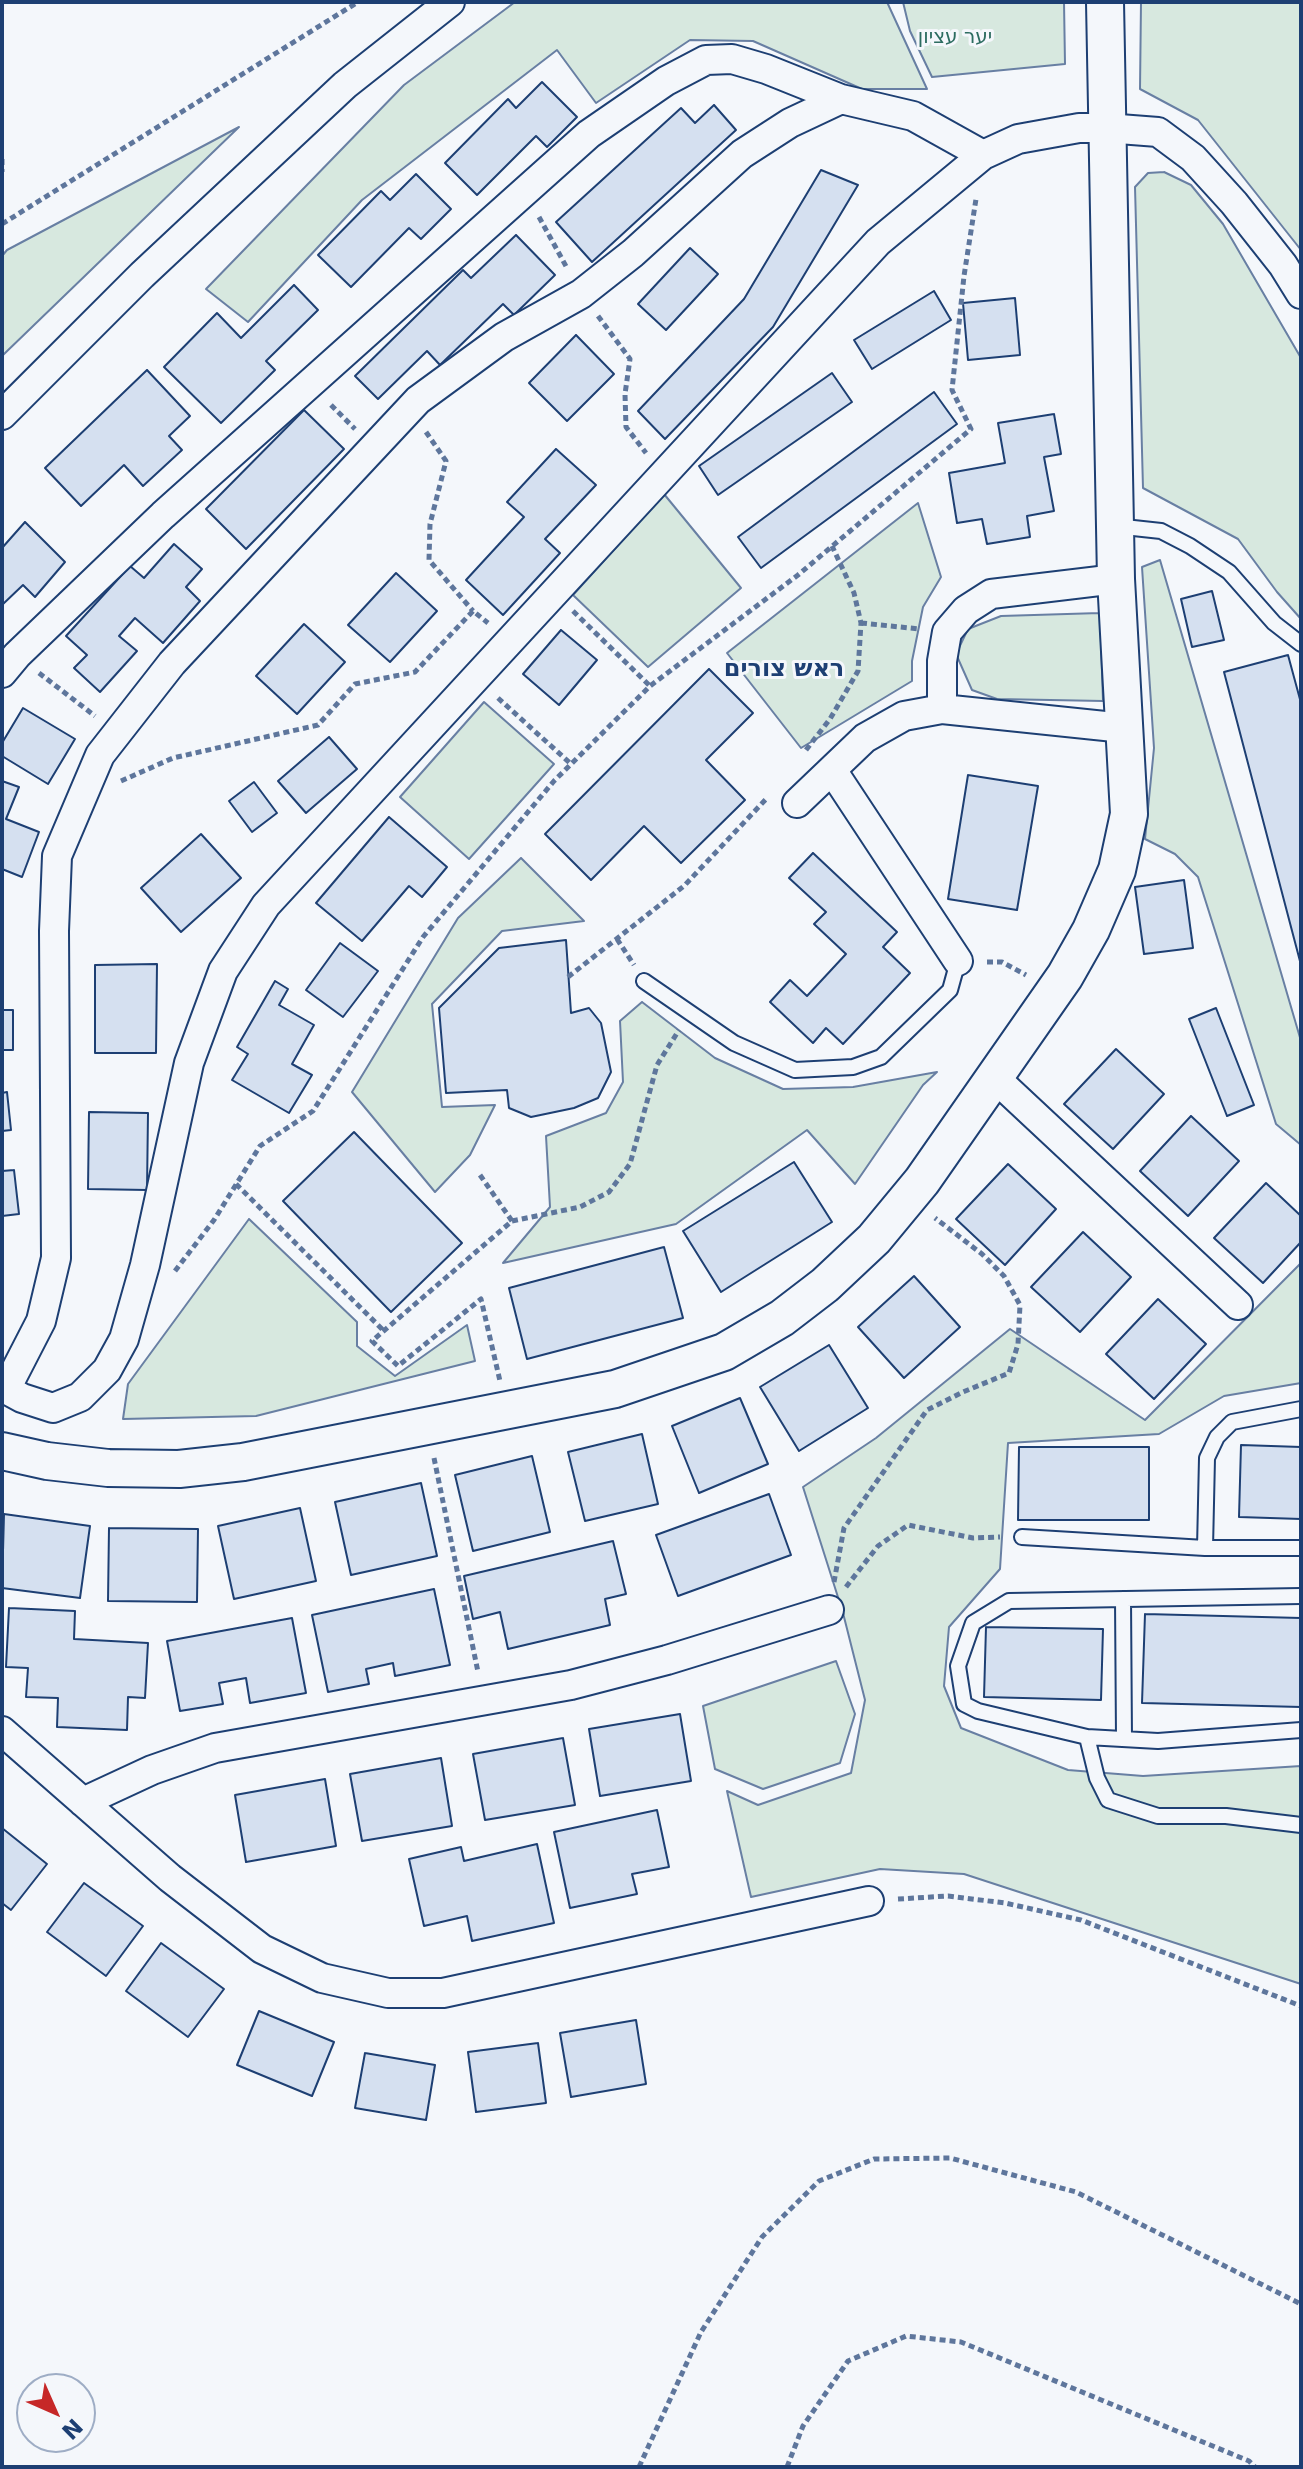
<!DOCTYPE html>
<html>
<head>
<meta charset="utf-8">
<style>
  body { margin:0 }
  #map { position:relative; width:1303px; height:2469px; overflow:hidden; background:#f4f7fb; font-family:"DejaVu Sans",sans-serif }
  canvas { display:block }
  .frame { position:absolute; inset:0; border:4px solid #1d3f73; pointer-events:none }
  .north { position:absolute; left:16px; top:2373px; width:80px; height:80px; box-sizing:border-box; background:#f4f7fb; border:2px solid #9eadc5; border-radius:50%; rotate:135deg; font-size:22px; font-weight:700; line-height:32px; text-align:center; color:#1d3f73 }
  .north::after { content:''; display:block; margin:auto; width:28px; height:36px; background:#c62828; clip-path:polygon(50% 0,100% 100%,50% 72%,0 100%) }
</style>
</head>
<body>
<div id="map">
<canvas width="1303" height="2469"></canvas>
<div class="frame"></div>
<div class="north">N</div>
</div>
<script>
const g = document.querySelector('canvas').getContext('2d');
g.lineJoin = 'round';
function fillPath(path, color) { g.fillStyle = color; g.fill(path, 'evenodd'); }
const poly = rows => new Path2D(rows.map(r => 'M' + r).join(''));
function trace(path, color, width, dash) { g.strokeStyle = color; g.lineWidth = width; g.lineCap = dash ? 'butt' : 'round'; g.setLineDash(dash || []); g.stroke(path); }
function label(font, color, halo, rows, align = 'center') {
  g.font = font + ' "DejaVu Sans",Heebo,sans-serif'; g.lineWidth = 6; g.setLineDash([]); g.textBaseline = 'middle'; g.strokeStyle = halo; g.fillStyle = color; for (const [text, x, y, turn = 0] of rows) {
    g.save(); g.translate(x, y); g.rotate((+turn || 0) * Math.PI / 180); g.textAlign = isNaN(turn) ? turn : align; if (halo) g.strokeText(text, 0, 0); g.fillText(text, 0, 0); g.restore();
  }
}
const green = poly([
  [515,2,887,2,927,89,862,89,753,41,690,40,596,103,557,50,362,200,248,322,206,289,404,85,515,2],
  [903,2,1064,2,1065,64,932,77,910,31,903,2],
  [1141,2,1301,2,1301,250,1198,120,1140,89,1141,2],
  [239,127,2,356,2,256,7,250,239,127],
  [1164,172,1191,185,1223,224,1301,358,1301,619,1277,592,1238,539,1143,488,1135,187,1148,173,1164,172],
  [664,494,741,588,648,667,573,595,664,494],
  [918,503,941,577,923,607,912,661,912,681,801,748,727,653,918,503],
  [1160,560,1301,1041,1301,1145,1276,1124,1198,877,1175,854,1145,839,1154,748,1142,567,1160,560],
  [1100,613,1103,701,997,699,972,690,956,654,968,629,1001,616,1100,613],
  [484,702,554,764,469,859,400,797,484,702],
  [521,858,584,921,502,931,432,1004,442,1107,495,1105,470,1155,435,1192,352,1092,458,918,521,858],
  [642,1002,715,1058,783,1089,853,1087,937,1072,923,1085,855,1184,807,1130,676,1224,503,1263,550,1207,546,1136,606,1113,623,1082,620,1021,642,1002],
  [249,1219,357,1322,357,1346,395,1376,467,1325,475,1361,256,1416,123,1419,128,1384,249,1219],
  [1301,1263,1301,1383,1224,1396,1159,1434,1008,1443,1000,1569,949,1627,944,1686,961,1728,1068,1770,1143,1776,1301,1766,1301,1984,964,1874,880,1869,751,1897,727,1791,758,1805,851,1773,865,1700,843,1613,803,1487,876,1438,1010,1329,1145,1420,1301,1263],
  [836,1661,855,1714,840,1763,763,1789,715,1769,703,1706,836,1661]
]);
fillPath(green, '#d7e8df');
trace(green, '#687fa3', 2);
const building = poly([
  [542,82,577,117,547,147,536,136,477,195,445,163,508,99,516,108,542,82],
  [714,105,736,130,592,262,556,222,681,108,695,123,714,105],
  [821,170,858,185,773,327,665,439,638,411,744,299,821,170],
  [416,174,451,209,421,239,409,228,351,287,318,255,381,191,390,200,416,174],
  [516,235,555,275,514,315,503,304,440,365,427,351,378,399,355,376,463,270,471,278,516,235],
  [690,248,718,274,666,330,638,304,690,248],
  [294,285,318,310,266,361,275,370,221,423,164,367,217,313,241,338,294,285],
  [934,291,951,320,872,369,854,340,934,291],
  [1015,298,1020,355,968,360,963,303,1015,298],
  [576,335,614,374,567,421,529,383,576,335],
  [147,370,190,416,169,436,182,450,143,486,124,465,81,506,45,468,147,370],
  [832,373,852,402,718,495,699,466,832,373],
  [934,392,957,424,761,568,738,537,934,392],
  [304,410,344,449,246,549,206,509,304,410],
  [1054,414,1061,454,1044,457,1054,511,1027,516,1030,537,987,544,982,519,957,523,949,473,1005,463,998,423,1054,414],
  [556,449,596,485,545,539,560,553,503,615,466,580,524,517,507,502,556,449],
  [25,522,65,562,35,597,23,585,2,605,2,548,25,522],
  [174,544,202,569,186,587,200,601,163,643,135,618,119,636,137,651,100,692,74,668,87,655,66,636,130,566,144,578,174,544],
  [396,573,437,611,390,662,348,625,396,573],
  [1212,591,1224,640,1192,647,1181,599,1212,591],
  [304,624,345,662,297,714,256,676,304,624],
  [561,630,597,660,559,705,523,674,561,630],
  [1288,655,1301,703,1301,965,1224,672,1288,655],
  [709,669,753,713,706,760,745,800,681,863,644,826,591,880,545,834,709,669],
  [23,708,75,739,48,784,2,756,2,743,23,708],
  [329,737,357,769,306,813,278,781,329,737],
  [968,775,1038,786,1017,910,948,899,968,775],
  [2,781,19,787,6,819,39,832,22,877,2,869,2,781],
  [254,782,277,813,252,832,229,801,254,782],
  [389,817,447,867,422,897,409,886,362,941,316,903,389,817],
  [201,834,241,878,181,932,141,888,201,834],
  [813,853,897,932,883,947,910,973,843,1044,826,1028,813,1043,770,1002,790,980,807,996,846,954,814,924,826,912,789,878,813,853],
  [1184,880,1193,948,1144,954,1135,887,1184,880],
  [566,940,571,1013,589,1008,601,1023,611,1072,598,1098,574,1108,531,1117,509,1108,507,1090,446,1093,439,1008,499,948,566,940],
  [340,943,378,971,343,1017,306,990,340,943],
  [157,964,156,1053,95,1053,95,965,157,964],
  [275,981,288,989,279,1005,314,1025,292,1064,312,1075,289,1113,232,1080,248,1054,237,1047,275,981],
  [1216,1008,1254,1105,1227,1116,1189,1019,1216,1008],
  [2,1010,13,1010,13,1050,2,1050,2,1010],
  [1116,1049,1164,1094,1113,1149,1064,1104,1116,1049],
  [7,1092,11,1130,2,1131,2,1093,7,1092],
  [89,1112,148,1113,147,1190,88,1189,89,1112],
  [1191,1116,1239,1161,1188,1216,1140,1171,1191,1116],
  [354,1132,462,1243,391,1312,283,1201,354,1132],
  [794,1162,832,1222,721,1292,683,1231,794,1162],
  [1008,1164,1056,1209,1005,1265,956,1219,1008,1164],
  [14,1170,19,1214,2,1216,2,1171,14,1170],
  [1266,1183,1301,1216,1301,1242,1263,1283,1214,1238,1266,1183],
  [1083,1232,1131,1277,1080,1332,1031,1287,1083,1232],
  [664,1247,683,1318,527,1359,509,1288,664,1247],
  [914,1276,960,1327,904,1378,858,1327,914,1276],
  [1158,1299,1206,1344,1154,1399,1106,1354,1158,1299],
  [829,1345,868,1408,799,1451,760,1387,829,1345],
  [740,1398,768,1464,699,1493,672,1426,740,1398],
  [642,1434,658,1504,585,1521,568,1452,642,1434],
  [1241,1445,1301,1447,1301,1519,1239,1517,1241,1445],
  [1019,1447,1149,1447,1149,1520,1018,1520,1019,1447],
  [532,1456,550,1532,473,1551,455,1475,532,1456],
  [421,1483,437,1556,351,1575,335,1502,421,1483],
  [769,1494,791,1555,678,1596,656,1535,769,1494],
  [300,1508,316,1581,234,1599,218,1526,300,1508],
  [4,1514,90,1526,80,1598,2,1588,4,1514],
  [109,1528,198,1529,197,1602,108,1601,109,1528],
  [613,1541,626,1594,605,1599,610,1625,508,1649,500,1612,473,1619,464,1576,613,1541],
  [434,1589,450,1665,395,1676,393,1663,366,1669,369,1684,328,1692,312,1615,434,1589],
  [9,1608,75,1611,74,1639,148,1643,145,1698,128,1697,127,1730,57,1727,58,1698,26,1697,28,1668,6,1667,9,1608],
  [1145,1614,1301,1618,1301,1707,1142,1703,1145,1614],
  [292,1618,306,1693,250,1703,246,1678,219,1683,223,1704,180,1711,167,1641,292,1618],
  [986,1627,1103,1629,1101,1700,984,1697,986,1627],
  [680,1714,691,1781,600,1796,589,1729,680,1714],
  [563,1738,575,1805,485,1820,473,1754,563,1738],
  [441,1758,452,1826,362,1841,350,1774,441,1758],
  [325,1779,336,1846,246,1862,235,1795,325,1779],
  [657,1810,669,1867,632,1874,637,1894,570,1908,554,1832,657,1810],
  [2,1828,47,1864,11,1910,2,1903,2,1828],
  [537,1844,554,1923,472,1941,467,1916,424,1926,409,1859,461,1847,464,1861,537,1844],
  [84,1883,143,1926,106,1976,47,1932,84,1883],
  [161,1943,224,1989,188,2037,126,1991,161,1943],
  [259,2011,334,2042,312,2096,237,2065,259,2011],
  [636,2020,646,2084,571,2097,560,2033,636,2020],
  [538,2043,546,2103,476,2112,468,2052,538,2043],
  [365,2053,435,2065,426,2120,355,2108,365,2053]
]);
fillPath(building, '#d5e0f0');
trace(building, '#1d3f73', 2);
const service = poly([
  [1115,526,1161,531,1190,546,1229,572,1274,623,1301,644],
  [644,981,734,1043,795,1070,853,1067,881,1057,950,990,958,961],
  [1022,1537,1205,1548,1301,1548],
  [1205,1548,1207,1458,1217,1437,1232,1422,1301,1409],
  [1301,1596,1009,1601,973,1623,958,1666,964,1704,978,1711,1087,1737,1158,1741,1301,1730],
  [1123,1599,1124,1739],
  [1087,1737,1097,1778,1108,1800,1158,1816,1226,1816,1301,1825]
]);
const minor = poly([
  [2,415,142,275,345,85,450,2],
  [2,673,17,655,163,515,589,134,666,81,706,60,732,59,766,69,841,99,913,116,983,155,1018,139,1079,128,1106,128,1158,132,1193,158,1234,203,1283,265,1301,294],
  [942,709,942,661,947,632,966,610,991,594,1116,579],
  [832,770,958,961],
  [797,803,865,738,904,716,942,709,1124,728],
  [995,1078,1238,1305],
  [2,1387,22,1398,53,1408,80,1397,107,1370,124,1339,145,1265,189,1063,223,971,266,905,878,242,983,155],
  [6,1389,41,1321,56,1258,54,931,57,856,100,755,172,663,418,400,504,337,581,294,633,253,742,154,790,123,841,99],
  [2,1731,170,1878,262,1949,322,1978,388,1993,443,1993,869,1901],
  [83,1802,152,1770,215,1748,571,1685,667,1660,829,1610]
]);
const tertiary = poly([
  [2,1451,47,1461,108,1468,179,1469,243,1462,615,1389,724,1352,782,1318,825,1285,874,1239,922,1181,1065,976,1091,930,1117,870,1129,814,1116,579,1105,2]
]);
trace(service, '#1d3f73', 18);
trace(minor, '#1d3f73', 32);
trace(tertiary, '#1d3f73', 40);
trace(poly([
  [2,159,2,172],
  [539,217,567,268],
  [2,224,358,2],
  [598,316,630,359,625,394,626,427,646,453],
  [331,405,355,429],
  [426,432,446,461,430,524,429,560,473,611],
  [573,611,650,686],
  [861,623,920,629],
  [39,673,95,716],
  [498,698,571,764],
  [806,750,830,719,858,671,861,623,854,593,832,546],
  [121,781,173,758,318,725,355,684,415,672,473,611,488,623],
  [617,939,634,965],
  [987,962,1002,962,1026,975],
  [568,977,684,886,768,797],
  [480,1175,512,1221,372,1341,398,1366,481,1299,500,1381],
  [236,1184,383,1330],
  [512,1221,580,1207,609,1192,630,1164,657,1065,679,1030],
  [175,1271,214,1220,260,1146,313,1111,423,937,554,781,650,686,798,575,971,429,952,390,964,276,976,199],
  [434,1458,478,1672],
  [834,1582,844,1528,927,1410,963,1392,1009,1373,1018,1344,1020,1305,1004,1276,982,1254,935,1218],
  [846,1587,878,1546,908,1525,973,1538,1000,1537],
  [898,1899,948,1896,1005,1903,1081,1920,1301,2006],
  [639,2467,701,2332,762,2237,819,2181,874,2159,950,2158,1076,2192,1301,2304],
  [787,2467,803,2426,848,2361,906,2336,961,2342,1249,2461,1255,2467]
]), '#5e769c', 5, [6, 4]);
trace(service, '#f4f7fb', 14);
trace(minor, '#f4f7fb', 28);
trace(tertiary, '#f4f7fb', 36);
label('20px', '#2c6c60', '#f4f7fb', [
  ["יער עציון",955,38]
]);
label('bold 24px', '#1d3f73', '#f4f7fb', [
  ["ראש צורים",784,670]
]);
</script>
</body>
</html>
